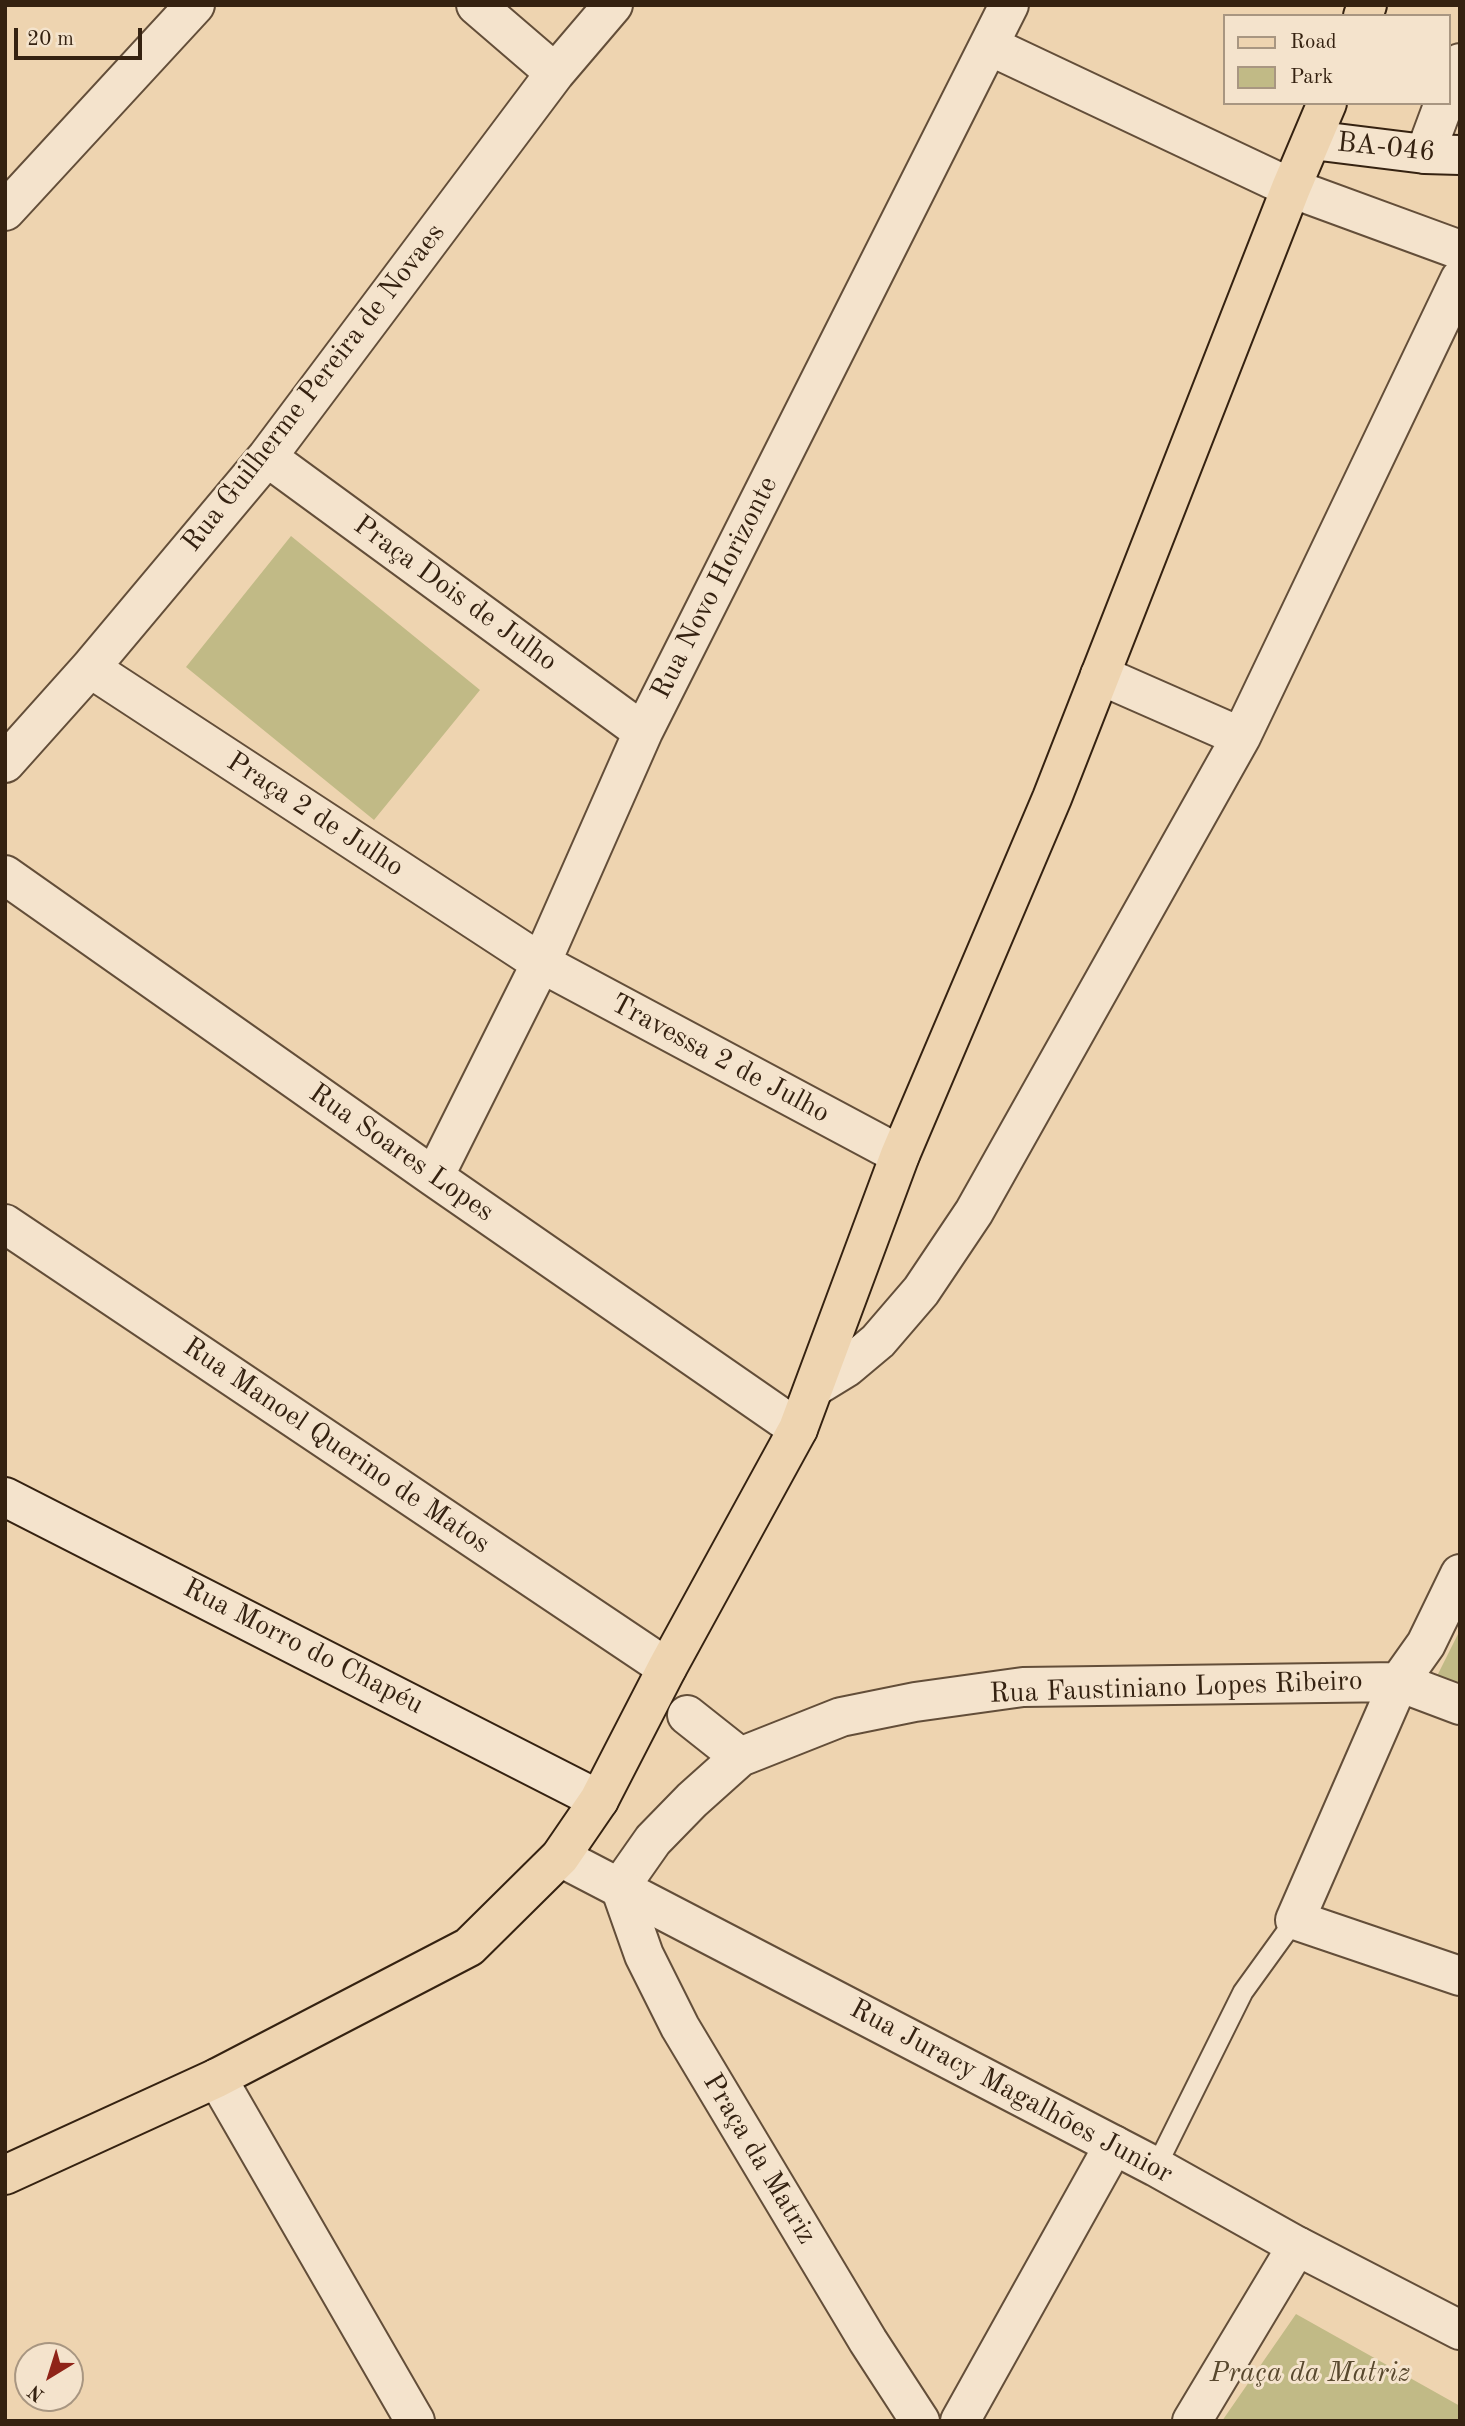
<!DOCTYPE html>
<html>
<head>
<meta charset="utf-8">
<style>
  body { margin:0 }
  #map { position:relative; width:1465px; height:2426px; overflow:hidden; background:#eed4b0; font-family:"Old Standard TT",serif }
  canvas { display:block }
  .frame { position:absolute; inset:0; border:7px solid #352211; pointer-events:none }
  .legend { position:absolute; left:1223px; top:14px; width:228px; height:91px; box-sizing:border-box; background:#f4e3cc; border:2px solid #a89681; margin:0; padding:9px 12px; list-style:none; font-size:21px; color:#352211 }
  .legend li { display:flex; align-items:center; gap:14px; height:35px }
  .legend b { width:35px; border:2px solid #a89681 }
  .north { position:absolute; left:14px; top:2342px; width:70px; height:70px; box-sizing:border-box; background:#f4e3cc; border:2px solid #a89681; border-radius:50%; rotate:218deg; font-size:19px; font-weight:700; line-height:28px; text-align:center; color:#352211 }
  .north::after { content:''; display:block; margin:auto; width:24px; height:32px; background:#8f2418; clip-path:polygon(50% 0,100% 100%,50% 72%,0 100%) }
  .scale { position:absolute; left:14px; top:28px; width:128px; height:32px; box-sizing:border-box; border:4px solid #352211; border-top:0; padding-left:9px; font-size:21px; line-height:24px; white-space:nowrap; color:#352211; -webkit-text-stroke:5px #f4e3cc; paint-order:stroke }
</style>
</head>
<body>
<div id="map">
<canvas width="1465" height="2426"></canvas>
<div class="frame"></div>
<ul class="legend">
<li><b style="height:9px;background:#eed4b0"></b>Road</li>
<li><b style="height:19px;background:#c1ba86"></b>Park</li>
</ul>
<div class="north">N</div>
<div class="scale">20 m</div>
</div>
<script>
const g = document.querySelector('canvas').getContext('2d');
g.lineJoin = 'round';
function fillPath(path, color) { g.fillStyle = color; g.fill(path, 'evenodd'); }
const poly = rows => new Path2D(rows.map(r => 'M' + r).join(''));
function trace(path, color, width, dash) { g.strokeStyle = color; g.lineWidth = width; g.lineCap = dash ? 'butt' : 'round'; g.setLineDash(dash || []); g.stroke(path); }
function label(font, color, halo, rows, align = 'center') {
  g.font = font + ' "Old Standard TT",serif'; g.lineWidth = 6; g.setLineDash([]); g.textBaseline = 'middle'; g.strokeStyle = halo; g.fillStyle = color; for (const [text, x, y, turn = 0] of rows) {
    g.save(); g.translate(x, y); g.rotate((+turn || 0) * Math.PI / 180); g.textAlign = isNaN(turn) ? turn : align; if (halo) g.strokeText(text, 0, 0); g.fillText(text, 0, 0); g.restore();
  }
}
fillPath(poly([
  [291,536,480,690,374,820,186,667],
  [1460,1630,1460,1685,1437,1676],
  [1296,2314,1460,2406,1460,2421,1222,2421]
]), '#c1ba86');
const service = poly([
  [1156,2167,1243,1992,1295,1920]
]);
const minor = poly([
  [476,5,555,73],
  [990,46,1291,188,1460,250],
  [1449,90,1460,63],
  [1425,154,1444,103],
  [5,211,195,5],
  [267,457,643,732],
  [90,668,541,963,900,1155],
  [1100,675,1241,737],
  [5,763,90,668,267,457,555,73,613,5],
  [5,875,434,1177,798,1429],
  [434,1177,541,963,643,732,1009,5],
  [5,1224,667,1668],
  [816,1386,847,1367,878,1341,921,1291,974,1212,1241,737,1460,279],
  [1460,1574,1426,1644,1399,1682,1295,1920,1460,1976],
  [687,1715,740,1757],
  [217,2078,415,2421],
  [920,2421,868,2341,680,2027,644,1955,620,1887,653,1840,692,1800,740,1757,841,1717,915,1702,1023,1687,1399,1682,1460,1705],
  [960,2421,1114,2145],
  [1192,2421,1297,2246]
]);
const tertiary = poly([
  [560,1857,1156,2167,1297,2246,1460,2330]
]);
const secondary = poly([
  [1312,140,1425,154,1460,155],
  [5,1497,599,1800]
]);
const primary = poly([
  [1363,16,1367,5],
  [5,2175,217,2078,469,1947,560,1857,599,1800,667,1668,798,1429,900,1155,1052,798,1291,188,1327,103]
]);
trace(service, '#634e39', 23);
trace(minor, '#634e39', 42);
trace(tertiary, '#634e39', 42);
trace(secondary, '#352211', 42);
trace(primary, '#352211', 42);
trace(service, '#f4e3cc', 19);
trace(minor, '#f4e3cc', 38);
trace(tertiary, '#f4e3cc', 38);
trace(secondary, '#f4e3cc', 38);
trace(primary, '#eed4b0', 38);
label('28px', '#352211', '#f4e3cc', [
  ["BA-046",1386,148,6],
  ["Rua Guilherme Pereira de Novaes",314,388,-52],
  ["Rua Novo Horizonte",715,588,-63],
  ["Praça Dois de Julho",455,594,36],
  ["Praça 2 de Julho",315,815,33],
  ["Travessa 2 de Julho",720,1059,28],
  ["Rua Soares Lopes",401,1153,35],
  ["Rua Manoel Querino de Matos",336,1446,34],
  ["Rua Morro do Chapéu",303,1647,27],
  ["Rua Faustiniano Lopes Ribeiro",1176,1688,-2],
  ["Rua Juracy Magalhões Junior",1011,2092,28],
  ["Praça da Matriz",759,2159,59]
]);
label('italic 28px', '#58482e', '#f4e3cc', [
  ["Praça da Matriz",1310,2374]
]);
</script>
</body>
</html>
